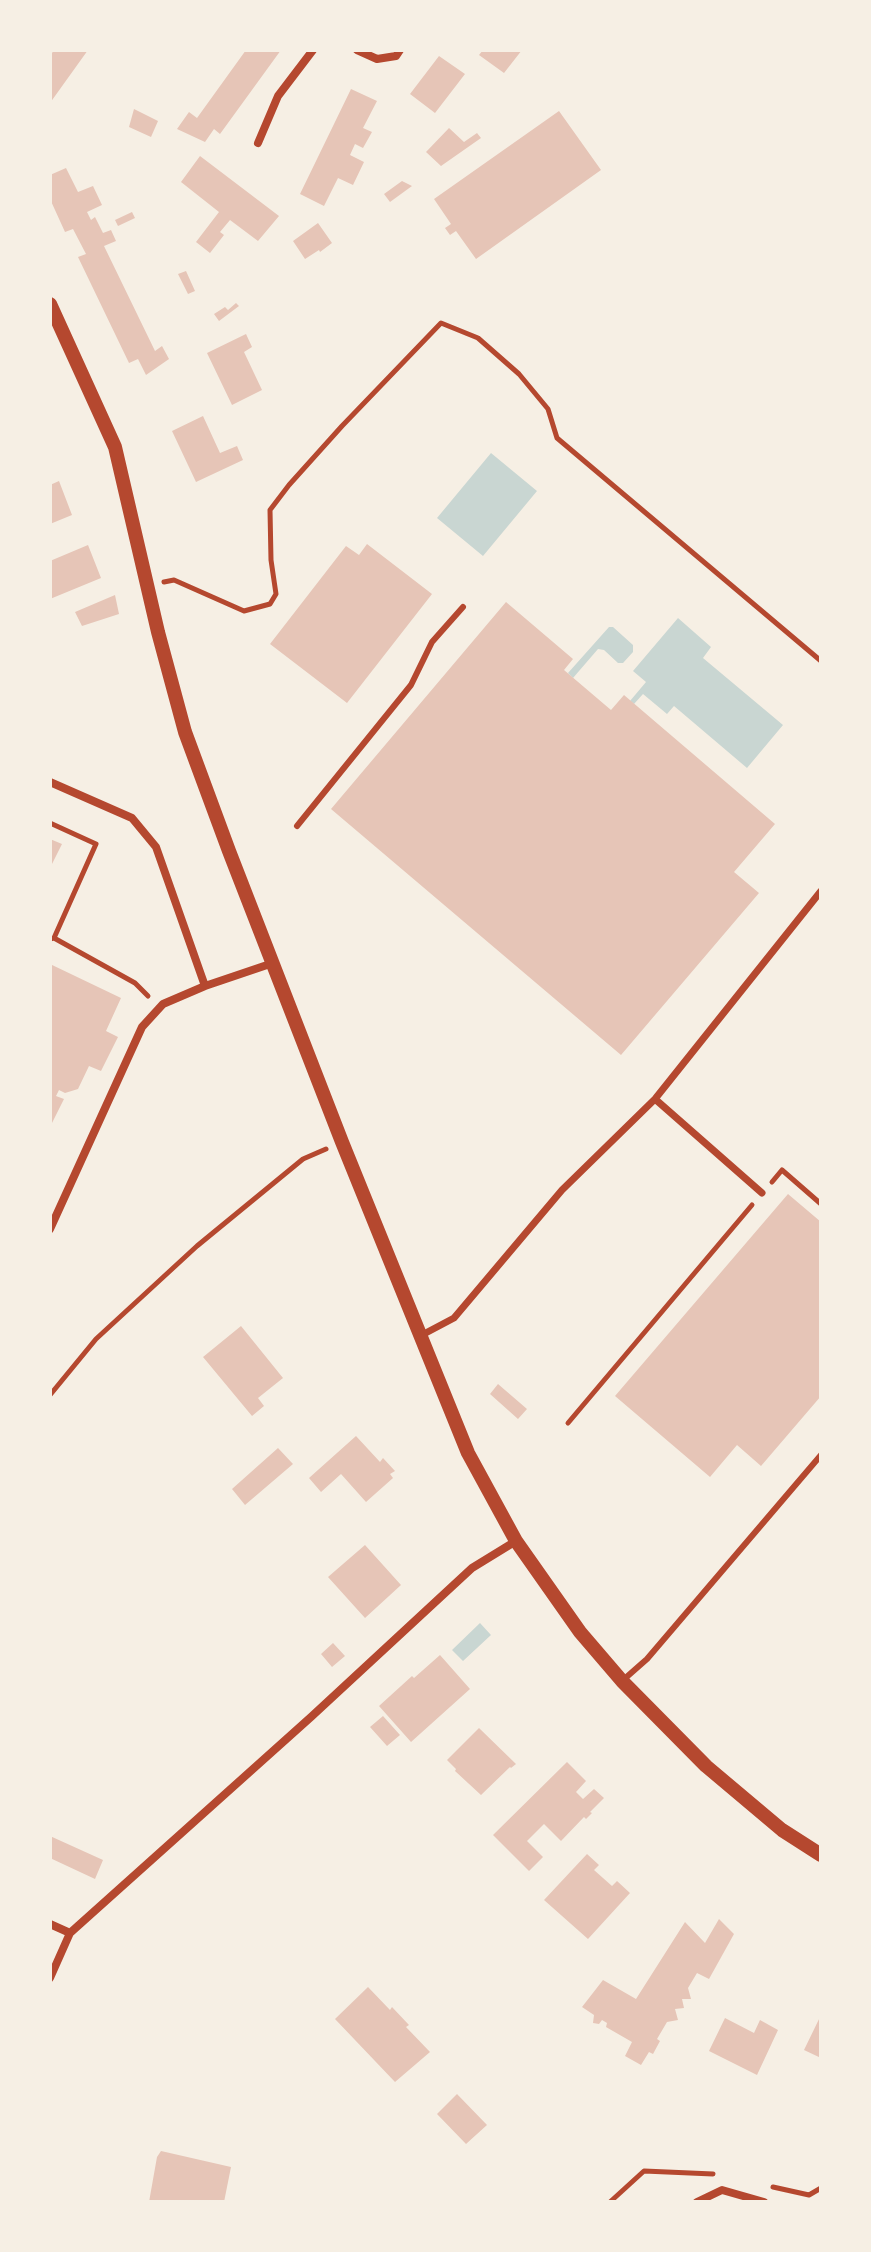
<!DOCTYPE html>
<html>
<head>
<meta charset="utf-8">
<style>
  body { margin:0 }
  #map { position:relative; width:871px; height:2252px; overflow:hidden; background:#f6efe4; font-family:"DM Sans",sans-serif }
  canvas { display:block }
  .frame { position:absolute; inset:0; border:52px solid #f6efe4; pointer-events:none }
</style>
</head>
<body>
<div id="map">
<canvas width="871" height="2252"></canvas>
<div class="frame"></div>
</div>
<script>
const g = document.querySelector('canvas').getContext('2d');
g.lineJoin = 'round';
function fillPath(path, color) { g.fillStyle = color; g.fill(path, 'evenodd'); }
const poly = rows => new Path2D(rows.map(r => 'M' + r).join(''));
function trace(path, color, width, dash) { g.strokeStyle = color; g.lineWidth = width; g.lineCap = dash ? 'butt' : 'round'; g.setLineDash(dash || []); g.stroke(path); }
fillPath(poly([
  [491,453,537,491,483,556,437,518],
  [678,618,711,647,703,658,783,725,747,768,674,706,667,714,643,694,634,704,630,701,646,682,633,671],
  [609,627,613,627,633,645,633,652,623,663,618,663,604,650,598,649,573,678,568,673],
  [480,1623,491,1635,463,1661,452,1650]
]), '#c9d6d2');
fillPath(poly([
  [54,50,88,50,50,103,50,56],
  [246,50,281,50,220,134,214,129,205,142,177,129,189,112,197,118],
  [483,50,522,50,504,73,479,55],
  [439,56,465,74,435,113,410,94],
  [351,89,377,101,363,128,372,132,363,148,355,144,350,155,364,162,353,185,338,178,324,206,300,194],
  [134,109,158,121,151,137,129,127],
  [559,111,601,170,476,259,456,231,450,235,445,228,451,224,434,199],
  [449,128,464,142,477,133,481,138,441,166,426,152],
  [200,156,279,216,258,241,230,220,220,232,224,235,210,253,196,242,219,212,181,182],
  [66,168,78,192,93,186,102,205,87,212,91,220,95,217,103,233,111,230,116,241,104,246,155,351,162,346,169,359,146,375,138,359,129,363,78,257,86,254,73,229,65,232,50,199,50,175],
  [402,181,412,186,390,202,384,194],
  [132,212,135,218,118,226,115,220],
  [318,223,332,243,320,252,319,250,305,259,293,241],
  [186,271,195,291,188,294,178,274],
  [236,303,239,306,219,321,214,314,225,307,228,310],
  [246,334,252,347,244,352,262,390,232,405,207,353],
  [203,416,220,453,237,446,243,460,196,482,172,431],
  [59,481,72,515,50,524,50,485],
  [367,544,432,594,347,703,270,644,346,546,359,555],
  [88,545,101,578,50,599,50,561],
  [115,595,119,614,82,626,75,612],
  [506,602,573,659,564,670,611,710,624,695,775,824,734,872,759,893,621,1055,331,809],
  [50,839,62,844,50,868],
  [50,964,121,998,106,1031,118,1037,101,1071,89,1066,78,1089,65,1093,59,1090,56,1096,64,1099,50,1127],
  [788,1194,821,1222,821,1396,761,1466,737,1445,710,1477,615,1396],
  [241,1326,283,1378,258,1398,264,1406,252,1416,203,1357],
  [498,1384,527,1409,518,1419,490,1394],
  [356,1436,380,1462,383,1458,395,1471,390,1474,393,1478,366,1502,341,1474,321,1492,309,1478],
  [278,1448,293,1464,245,1505,232,1489],
  [365,1545,401,1585,365,1618,328,1577],
  [333,1643,345,1656,332,1667,321,1654],
  [440,1655,470,1689,411,1742,379,1706,412,1676,414,1678],
  [383,1716,400,1735,387,1746,370,1727],
  [479,1728,516,1764,511,1768,510,1767,481,1795,455,1771,456,1769,447,1760],
  [567,1762,586,1781,576,1792,583,1799,594,1789,604,1798,590,1812,592,1813,586,1819,584,1817,561,1841,544,1824,527,1841,543,1857,529,1871,493,1835],
  [50,1836,103,1860,95,1879,50,1858],
  [587,1854,599,1865,594,1870,612,1886,617,1881,630,1893,588,1939,544,1900],
  [719,1919,734,1934,709,1979,697,1973,688,1988,691,1999,682,1999,684,2008,675,2009,678,2020,667,2022,657,2039,660,2041,653,2054,649,2052,641,2065,625,2056,632,2042,606,2027,607,2023,602,2020,599,2024,593,2023,594,2015,582,2007,603,1980,636,1999,685,1922,705,1943],
  [368,1987,390,2010,392,2007,409,2025,406,2027,430,2052,395,2082,335,2019],
  [821,2015,821,2058,804,2050],
  [725,2018,754,2033,760,2020,778,2030,757,2075,709,2051],
  [457,2094,487,2125,466,2144,437,2114],
  [161,2151,231,2167,224,2202,149,2202,157,2157]
]), '#e6c5b7');
trace(poly([
  [164,582,174,580,244,611,270,604,276,594,271,560,270,510,289,485,342,426,441,323,478,338,519,374,548,409,557,438,821,661],
  [50,823,96,844,54,938],
  [50,939,54,938,135,983,148,996],
  [772,1182,782,1170,821,1204],
  [50,1395,96,1339,197,1246,303,1159,326,1149],
  [568,1423,752,1205],
  [773,2187,809,2195,821,2188],
  [610,2202,644,2171,713,2174]
]), '#b5482f', 5);
trace(poly([
  [297,826,411,685,432,642,463,607],
  [622,1681,647,1659,821,1455]
]), '#b5482f', 6);
trace(poly([
  [655,1099,762,1193],
  [420,1336,454,1318,562,1190,655,1099,821,891]
]), '#b5482f', 7);
trace(poly([
  [357,50,377,59,396,56,400,50],
  [258,143,278,96,313,50],
  [50,782,132,818,156,847,205,986],
  [50,1229,142,1027,163,1004,205,986,273,963],
  [50,1924,70,1933],
  [50,1978,70,1933,311,1717,472,1568,516,1541],
  [697,2202,722,2190,764,2202]
]), '#b5482f', 8);
trace(poly([
  [50,304,115,447,158,632,185,732,229,851,342,1142,468,1453,516,1541,580,1632,622,1681,706,1766,782,1830,821,1855]
]), '#b5482f', 14);
</script>
</body>
</html>
